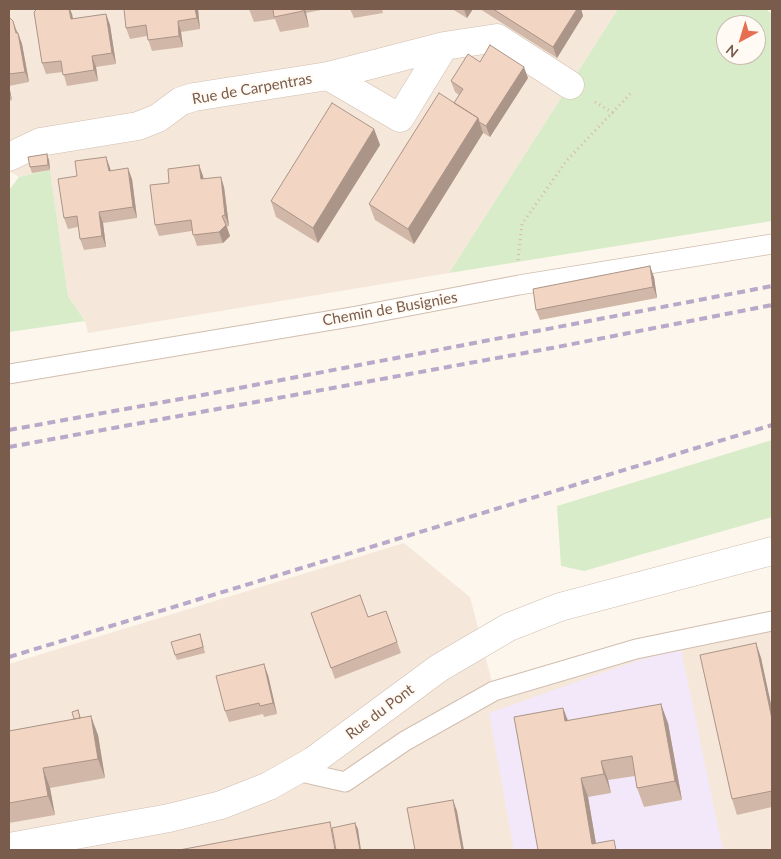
<!DOCTYPE html>
<html>
<head>
<meta charset="utf-8">
<style>
  body { margin:0 }
  #map { position:relative; width:781px; height:859px; overflow:hidden; background:#fdf6ec; font-family:Lato,sans-serif }
  canvas { display:block }
  .frame { position:absolute; inset:0; border:10px solid #7a5c4d; pointer-events:none }
  .north { position:absolute; left:716px; top:15px; width:50px; height:50px; box-sizing:border-box; background:#fffaf3; border:1px solid #cabbb1; border-radius:50%; rotate:219deg; font-size:14px; font-weight:700; line-height:20px; text-align:center; color:#7a5c4d }
  .north::after { content:''; display:block; margin:auto; width:18px; height:22px; background:#e76f51; clip-path:polygon(50% 0,100% 100%,50% 72%,0 100%) }
</style>
</head>
<body>
<div id="map">
<canvas width="781" height="859"></canvas>
<div class="frame"></div>
<div class="north">N</div>
</div>
<script>
const g = document.querySelector('canvas').getContext('2d');
g.lineJoin = 'round';
function fillPath(path, color) { g.fillStyle = color; g.fill(path, 'evenodd'); }
const poly = rows => new Path2D(rows.map(r => 'M' + r).join(''));
function trace(path, color, width, dash) { g.strokeStyle = color; g.lineWidth = width; g.lineCap = dash ? 'butt' : 'round'; g.setLineDash(dash || []); g.stroke(path); }
function label(font, color, halo, rows, align = 'center') {
  g.font = font + ' Lato,sans-serif'; g.lineWidth = 4; g.setLineDash([]); g.textBaseline = 'middle'; g.strokeStyle = halo; g.fillStyle = color; for (const [text, x, y, turn = 0] of rows) {
    g.save(); g.translate(x, y); g.rotate((+turn || 0) * Math.PI / 180); g.textAlign = isNaN(turn) ? turn : align; if (halo) g.strokeText(text, 0, 0); g.fillText(text, 0, 0); g.restore();
  }
}
fillPath(poly([
  [9,9,618,9,449,273,88,333,85,321,68,296,50,171,19,177,9,171],
  [404,543,470,597,494,690,772,621,772,850,9,850,9,664]
]), '#f5e8da');
fillPath(poly([
  [681,650,723,850,514,850,489,713,639,660]
]), '#f3e8fa');
fillPath(poly([
  [618,9,766,9,772,14,772,221,449,273],
  [726,25,756,25,756,55,726,55],
  [50,170,68,296,85,321,9,332,9,190,19,177],
  [772,440,772,517,584,571,561,566,557,506]
]), '#d8ecc9');
const service = poly([
  [9,374,357,316,519,285,772,244],
  [297,771,345,782,405,741,494,691,636,649,772,621]
]);
const minor = poly([
  [328,76,400,118,444,46],
  [9,157,40,142,138,126,158,118,181,101,194,97,328,76,444,46,497,38,570,85]
]);
const tertiary = poly([
  [9,847,169,818,221,805,269,786,313,761,439,668,509,627,560,607,772,551]
]);
trace(service, '#d1beb0', 21);
trace(minor, '#d1beb0', 29);
trace(tertiary, '#d1beb0', 29);
trace(poly([
  [595,102,613,113],
  [518,260,522,224,567,160,633,91]
]), '#d9b8a5', 3, [1, 4]);
trace(service, '#fff', 19);
trace(minor, '#fff', 28);
trace(tertiary, '#fff', 28);
trace(poly([
  [9,430,208,394,772,286],
  [9,447,552,348,772,305],
  [9,657,772,425]
]), '#b9a8c9', 4, [8, 5]);
fillPath(poly([
  [198,9,200,29,181,32,183,47,152,51,147,36,130,39,126,28],
  [249,9,326,9,306,13,309,27,280,32,275,19,254,22],
  [350,9,382,9,383,13,354,18],
  [452,9,473,9,467,18],
  [480,9,581,9,583,16,557,58],
  [72,14,73,19,106,14,110,25,116,64,96,67,98,81,67,86,63,72,46,74,42,63],
  [9,17,18,33,22,44,29,82,9,86,12,100,9,101],
  [480,62,528,78,490,137,483,133,414,244,375,220,369,204,454,103,459,95,455,92,451,81],
  [374,129,380,145,318,243,276,217,271,201],
  [106,157,111,171,132,179,137,218,103,223,106,247,84,250,80,239,78,227,68,229,64,218,77,176],
  [49,160,50,170,32,173,30,167],
  [199,165,204,179,224,187,229,226,227,227,230,236,223,243,197,246,192,231,159,236,155,225,169,183],
  [654,277,657,298,540,320,536,310],
  [386,611,401,653,335,679,311,613,368,617],
  [202,639,205,653,177,660,175,655],
  [756,643,761,658,772,709,772,807,737,815,732,799],
  [268,675,277,714,264,717,263,714,229,722,225,711],
  [563,708,568,720,668,723,682,800,644,807,637,788,635,776,608,780,611,793,588,797,596,843,538,850],
  [78,710,81,718,98,735,105,778,50,788,55,815,9,823,9,731,74,719]
]), '#d1b7a8');
fillPath(poly([
  [69,9,70,9,72,14,75,30,71,19],
  [195,9,198,9,200,29,197,18],
  [303,9,305,9,306,13,309,27],
  [464,9,473,9,467,18],
  [577,9,581,9,583,16,557,58,553,47],
  [106,14,110,25,116,64,112,53],
  [13,21,17,32,20,44,16,33],
  [178,21,181,32,183,47,179,36],
  [18,33,22,44,29,82,25,72],
  [92,56,96,67,98,81,94,70],
  [524,67,528,78,490,137,486,126],
  [9,84,9,86,12,100,9,92],
  [478,118,483,133,414,244,408,229],
  [374,129,380,145,318,243,313,228],
  [47,154,49,160,50,170,48,165],
  [106,157,110,168,113,182,109,171],
  [199,165,203,176,205,190,201,179],
  [128,168,132,179,137,218,133,207],
  [221,177,224,187,229,226,225,215],
  [99,212,103,223,106,247,102,236],
  [226,225,230,236,223,243,219,232],
  [650,266,654,277,657,298,653,287],
  [756,643,761,658,772,709,772,719],
  [264,664,268,675,277,714,273,703],
  [661,704,668,723,682,800,675,781],
  [563,708,570,727,565,721],
  [91,716,98,735,105,778,98,759],
  [601,761,608,780,611,793,604,774],
  [43,768,50,788,55,815,48,796],
  [581,778,588,797,597,850,592,844],
  [453,800,457,811,464,850,462,850],
  [355,823,358,829,361,850,360,850]
]), '#aa9588');
const building = poly([
  [37,9,69,9,71,19,106,14,112,53,92,56,94,70,63,75,61,61,42,63,34,12,37,9],
  [124,9,195,9,197,18,178,21,179,36,148,40,146,25,126,28,124,9],
  [273,9,303,9,303,11,274,17,273,9],
  [493,9,577,9,553,47,493,9],
  [9,17,13,21,16,33,18,33,25,72,9,74,9,17],
  [490,45,524,67,486,126,479,122,478,118,454,103,463,89,451,81,468,54,480,62,490,45],
  [439,93,478,118,408,229,369,204,439,93],
  [332,103,374,129,313,228,271,201,332,103],
  [47,154,48,165,30,167,28,157,47,154],
  [106,157,109,171,128,168,133,207,99,212,102,236,80,239,77,216,64,218,58,179,77,176,75,161,106,157],
  [199,165,201,179,221,177,225,215,222,216,226,225,219,232,193,235,191,220,155,225,150,185,169,183,168,169,199,165],
  [650,266,653,287,536,310,533,289,650,266],
  [360,595,368,617,386,611,397,642,331,668,311,613,360,595],
  [200,634,203,647,175,655,171,642,200,634],
  [756,643,772,719,772,791,732,799,700,655,756,643],
  [264,664,273,703,260,706,259,703,225,711,216,676,264,664],
  [661,704,675,781,637,788,632,756,601,761,604,774,581,778,592,844,614,840,616,850,538,850,514,717,563,708,565,721,661,704],
  [78,710,80,718,74,719,72,712,78,710],
  [91,716,98,759,43,768,48,796,9,803,9,731,91,716],
  [453,800,462,850,415,850,407,808,453,800],
  [330,822,335,850,179,850,330,822],
  [355,823,360,850,336,850,332,828,355,823]
]);
fillPath(building, '#f3d5c3');
trace(building, '#aa9588', 1);
label('15px', '#7a5c4d', '#fffaf3', [
  ["Rue de Carpentras",252,89,-10],
  ["Chemin de Busignies",390,309,-10],
  ["Rue du Pont",380,712,-37]
]);
</script>
</body>
</html>
